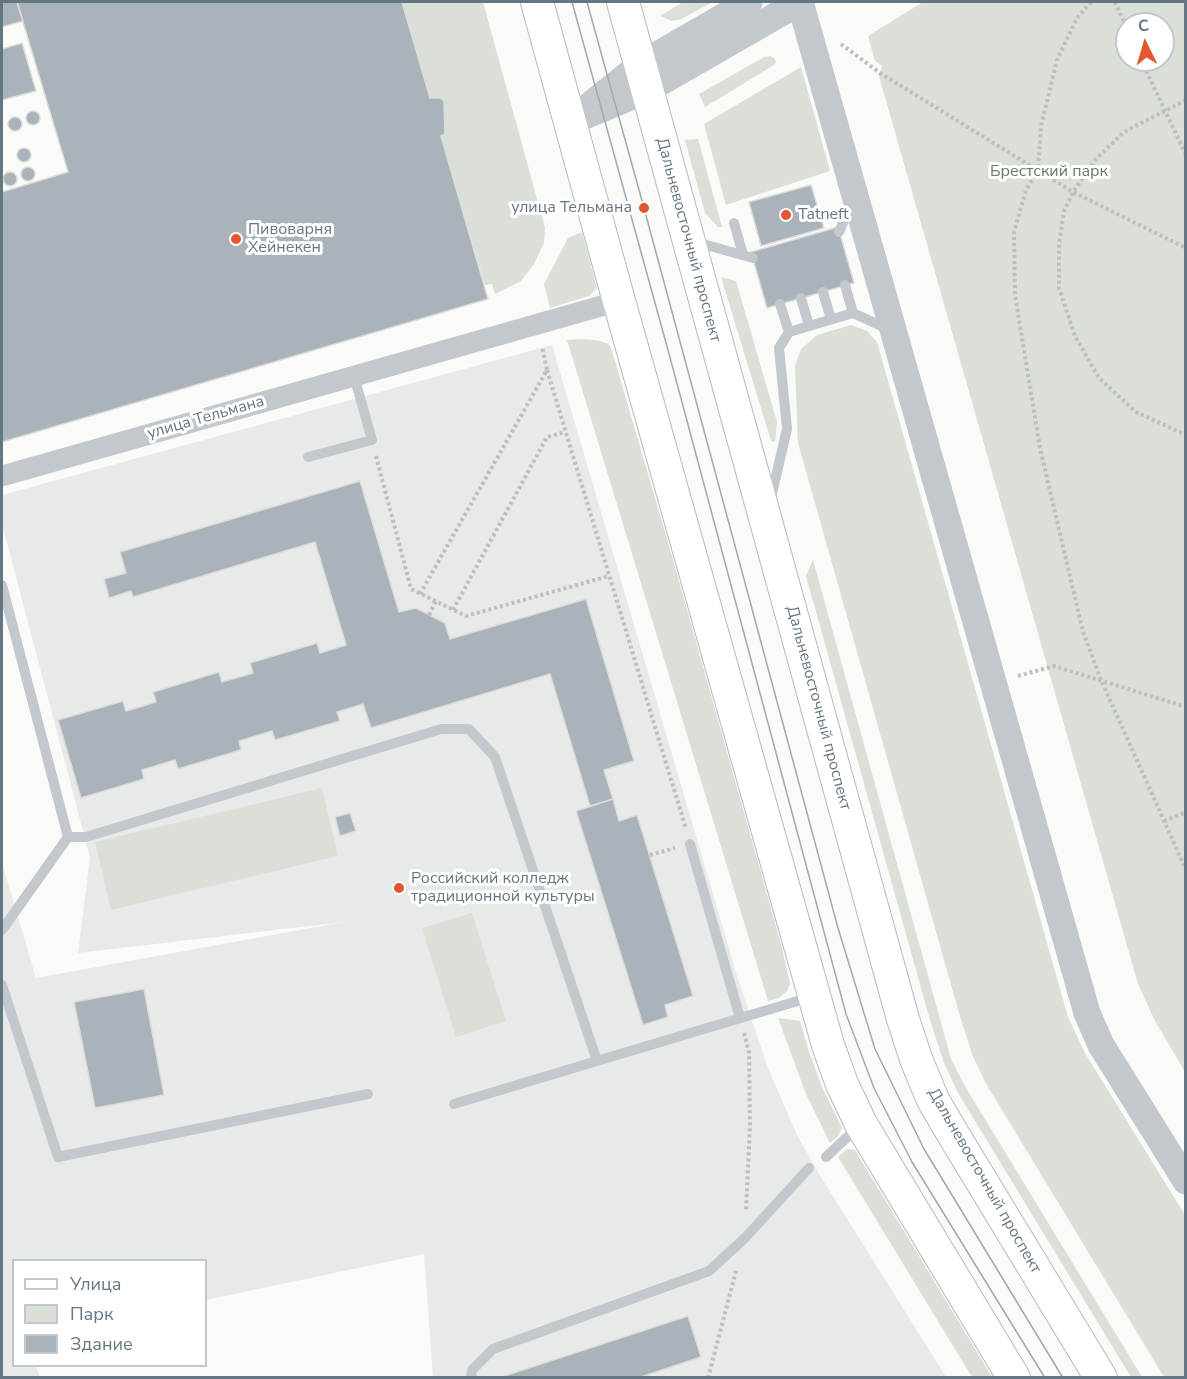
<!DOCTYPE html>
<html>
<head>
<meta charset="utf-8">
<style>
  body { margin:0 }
  #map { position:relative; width:1187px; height:1379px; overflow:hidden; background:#fafaf8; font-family:"Nunito Sans",sans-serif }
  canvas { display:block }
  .frame { position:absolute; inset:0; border:3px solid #657683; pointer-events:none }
  .legend { position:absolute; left:12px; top:1259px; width:195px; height:108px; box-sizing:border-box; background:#fff; border:2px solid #c1c8cd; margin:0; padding:8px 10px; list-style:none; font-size:18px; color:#657683 }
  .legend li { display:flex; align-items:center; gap:12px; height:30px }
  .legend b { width:30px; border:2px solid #c1c8cd }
  .north { position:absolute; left:1115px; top:12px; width:60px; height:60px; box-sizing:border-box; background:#fff; border:2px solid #c1c8cd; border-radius:50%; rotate:355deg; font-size:16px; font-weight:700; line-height:24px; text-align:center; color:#657683 }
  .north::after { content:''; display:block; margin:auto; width:21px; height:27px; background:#e4572e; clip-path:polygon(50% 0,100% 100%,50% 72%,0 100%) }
</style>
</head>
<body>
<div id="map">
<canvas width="1187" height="1379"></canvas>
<div class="frame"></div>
<ul class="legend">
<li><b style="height:8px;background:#fff"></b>Улица</li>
<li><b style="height:16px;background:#dadfd7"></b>Парк</li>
<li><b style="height:16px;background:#aab3b9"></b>Здание</li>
</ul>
<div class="north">С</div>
</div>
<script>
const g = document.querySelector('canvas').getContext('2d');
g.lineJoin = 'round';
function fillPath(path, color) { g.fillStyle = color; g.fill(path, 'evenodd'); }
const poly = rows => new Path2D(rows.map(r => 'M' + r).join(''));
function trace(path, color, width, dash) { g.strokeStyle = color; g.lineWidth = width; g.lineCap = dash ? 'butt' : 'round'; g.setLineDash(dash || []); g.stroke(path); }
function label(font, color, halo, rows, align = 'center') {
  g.font = font + ' "Nunito Sans",sans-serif'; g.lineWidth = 6; g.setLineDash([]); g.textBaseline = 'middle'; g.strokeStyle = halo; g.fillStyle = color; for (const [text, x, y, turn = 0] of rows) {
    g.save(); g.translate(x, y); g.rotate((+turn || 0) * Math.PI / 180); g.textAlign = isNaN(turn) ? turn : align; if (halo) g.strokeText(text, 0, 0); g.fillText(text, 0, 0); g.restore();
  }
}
fillPath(poly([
  [552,345,737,976,768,1068,797,1135,819,1174,946,1377,433,1377,424,1254,206,1300,206,1260,14,1260,14,1366,36,1366,40,1377,2,1377,2,863,36,978,344,922,78,953,90,857,2,524,2,495]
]), '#e8e9e9');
fillPath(poly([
  [402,2,483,2,545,228,544,243,534,264,521,281,495,294,492,284,485,285,441,136,445,134,444,102,440,98,430,98],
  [683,2,713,2,681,19,672,21,660,16],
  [923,2,1185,2,1185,1072,1155,1021,1138,984,879,76,882,66,875,61,868,36],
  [1127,24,1163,24,1163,60,1127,60],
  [770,56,774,58,776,62,774,65,705,107,699,94,764,57],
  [801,67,830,171,726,205,704,124],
  [698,139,722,227,718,227,705,213,685,140],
  [582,232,597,288,589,296,550,308,544,284,568,238],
  [721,277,736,281,777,422,775,442,771,441],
  [851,325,867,331,877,342,1068,1017,1085,1053,1185,1215,1185,1377,1164,1377,985,1082,972,1054,959,1013,798,443,795,366,801,349,817,335],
  [582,339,596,340,609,344,612,351,672,556,781,944,790,984,787,991,779,998,768,1001,567,340],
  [813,560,951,1059,966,1088,1142,1377,1131,1377,958,1093,944,1063,930,1020,806,576],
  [322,788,338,856,111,910,95,842],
  [472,913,506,1021,456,1037,422,928],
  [778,1018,800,1021,809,1052,822,1087,842,1128,838,1136,830,1143,806,1094],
  [847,1149,855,1150,992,1377,972,1377,838,1157]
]), '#dadfd7');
const building = poly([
  [2,2,17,2,23,21,2,27,2,2],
  [17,2,402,2,430,98,440,98,444,101,445,134,441,136,488,299,2,442,2,192,68,172,17,2],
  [22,43,36,91,2,100,2,49,22,43],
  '26 118a7 7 0 1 1 14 0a7 7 0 1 1-14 0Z',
  '8 124a7 7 0 1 1 14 0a7 7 0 1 1-14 0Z',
  '17 155a7 7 0 1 1 14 0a7 7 0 1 1-14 0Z',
  '21 174a7 7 0 1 1 14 0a7 7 0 1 1-14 0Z',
  '3 179a7 7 0 1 1 14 0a7 7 0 1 1-14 0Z',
  [811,185,824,228,761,246,749,202,811,185],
  [838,227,854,283,767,308,751,252,838,227],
  [360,481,399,612,416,608,445,623,450,639,586,599,634,761,604,770,613,799,590,806,550,674,371,728,363,704,337,712,340,721,275,740,272,731,239,741,241,750,178,769,175,760,142,770,144,779,81,798,58,720,123,701,126,711,156,702,153,692,219,672,222,682,253,673,250,663,317,643,320,653,346,645,315,542,133,597,131,591,109,598,104,579,126,573,120,552,360,481],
  [613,799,619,821,637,815,693,996,665,1005,668,1017,643,1025,576,811,613,799],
  [350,813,356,831,340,836,335,817,350,813],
  [144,989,164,1095,95,1108,74,1002,144,989],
  [688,1316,701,1357,638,1378,498,1378,688,1316]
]);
fillPath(building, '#aab3b9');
trace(building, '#dcdcda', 1.5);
const secondary = poly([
  [537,2,619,301,828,1045,842,1084,861,1124,1014,1378],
  [623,2,903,1019,916,1059,933,1100,953,1134,1101,1378]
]);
trace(secondary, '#b3babf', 34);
trace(poly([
  [1091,2,1077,18,1057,60,1041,126,1038,171,1026,190,1014,232,1015,295,1040,448,1083,632,1101,680,1186,870],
  [1115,2,1127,29],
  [841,44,880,73,1073,192,1186,248],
  [1141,60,1186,155],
  [1186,100,1124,132,1096,159,1073,192,1064,211,1059,244,1059,288,1075,336,1099,378,1136,412,1186,435],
  [547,370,686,829],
  [376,456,411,589,466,616,609,576],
  [420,594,547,370,542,346],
  [453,610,547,437,565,432],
  [429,615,436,601],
  [1018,676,1054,666,1186,707],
  [1164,821,1186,812],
  [650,855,675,848],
  [744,1033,749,1052,750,1126,746,1211],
  [708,1378,736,1271]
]), '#bbbfc2', 4, [3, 3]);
trace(poly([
  [734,223,743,255],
  [839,232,852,202],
  [692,241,753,258],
  [845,285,853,313,890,330],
  [823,292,831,319],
  [801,298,809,326],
  [789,332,853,313],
  [308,457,372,440,354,376],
  [770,502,787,429,779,348,789,332,780,304],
  [2,585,68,837,86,837,441,729,469,729,495,757,597,1061,811,997],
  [690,844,740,1018],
  [2,930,68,837],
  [2,985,58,1157,368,1094],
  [454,1104,597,1061],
  [826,1157,859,1126],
  [471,1378,472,1370,493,1349,709,1271,745,1238,809,1168]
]), '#c3c8cc', 10);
trace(poly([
  [2,476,619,301]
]), '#c3c8cc', 21);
trace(poly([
  [800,2,1087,1013,1101,1045,1186,1181],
  [589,106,640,65,749,2],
  [570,122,647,90,800,2]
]), '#c3c8cc', 27);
trace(secondary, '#fff', 32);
trace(poly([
  [572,2,668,350,846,1014,874,1088,912,1162,1045,1378],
  [587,2,644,208,838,928,875,1049,924,1149,1063,1378]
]), '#a2aab0', 1.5);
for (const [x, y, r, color] of [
  [644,208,6,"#e4572e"],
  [786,215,6,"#e4572e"],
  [236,239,6,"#e4572e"],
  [399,888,6,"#e4572e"]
]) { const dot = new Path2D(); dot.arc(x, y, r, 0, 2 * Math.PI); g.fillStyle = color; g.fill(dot); trace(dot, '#fff', 2); }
label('16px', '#687a64', '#fff', [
  ["Брестский парк",1049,172]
]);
label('16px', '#657683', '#fff', [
  ["улица Тельмана",632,208,"right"],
  ["Tatneft",798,215],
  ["Пивоварня",248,230],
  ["Хейнекен",248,248],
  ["Российский колледж",411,879],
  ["традиционной культуры",411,897]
], 'left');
label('16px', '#657683', '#fff', [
  ["Дальневосточный проспект",688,240,75],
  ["улица Тельмана",206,418,-16],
  ["Дальневосточный проспект",818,708,75],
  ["Дальневосточный проспект",984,1181,60]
]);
</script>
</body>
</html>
